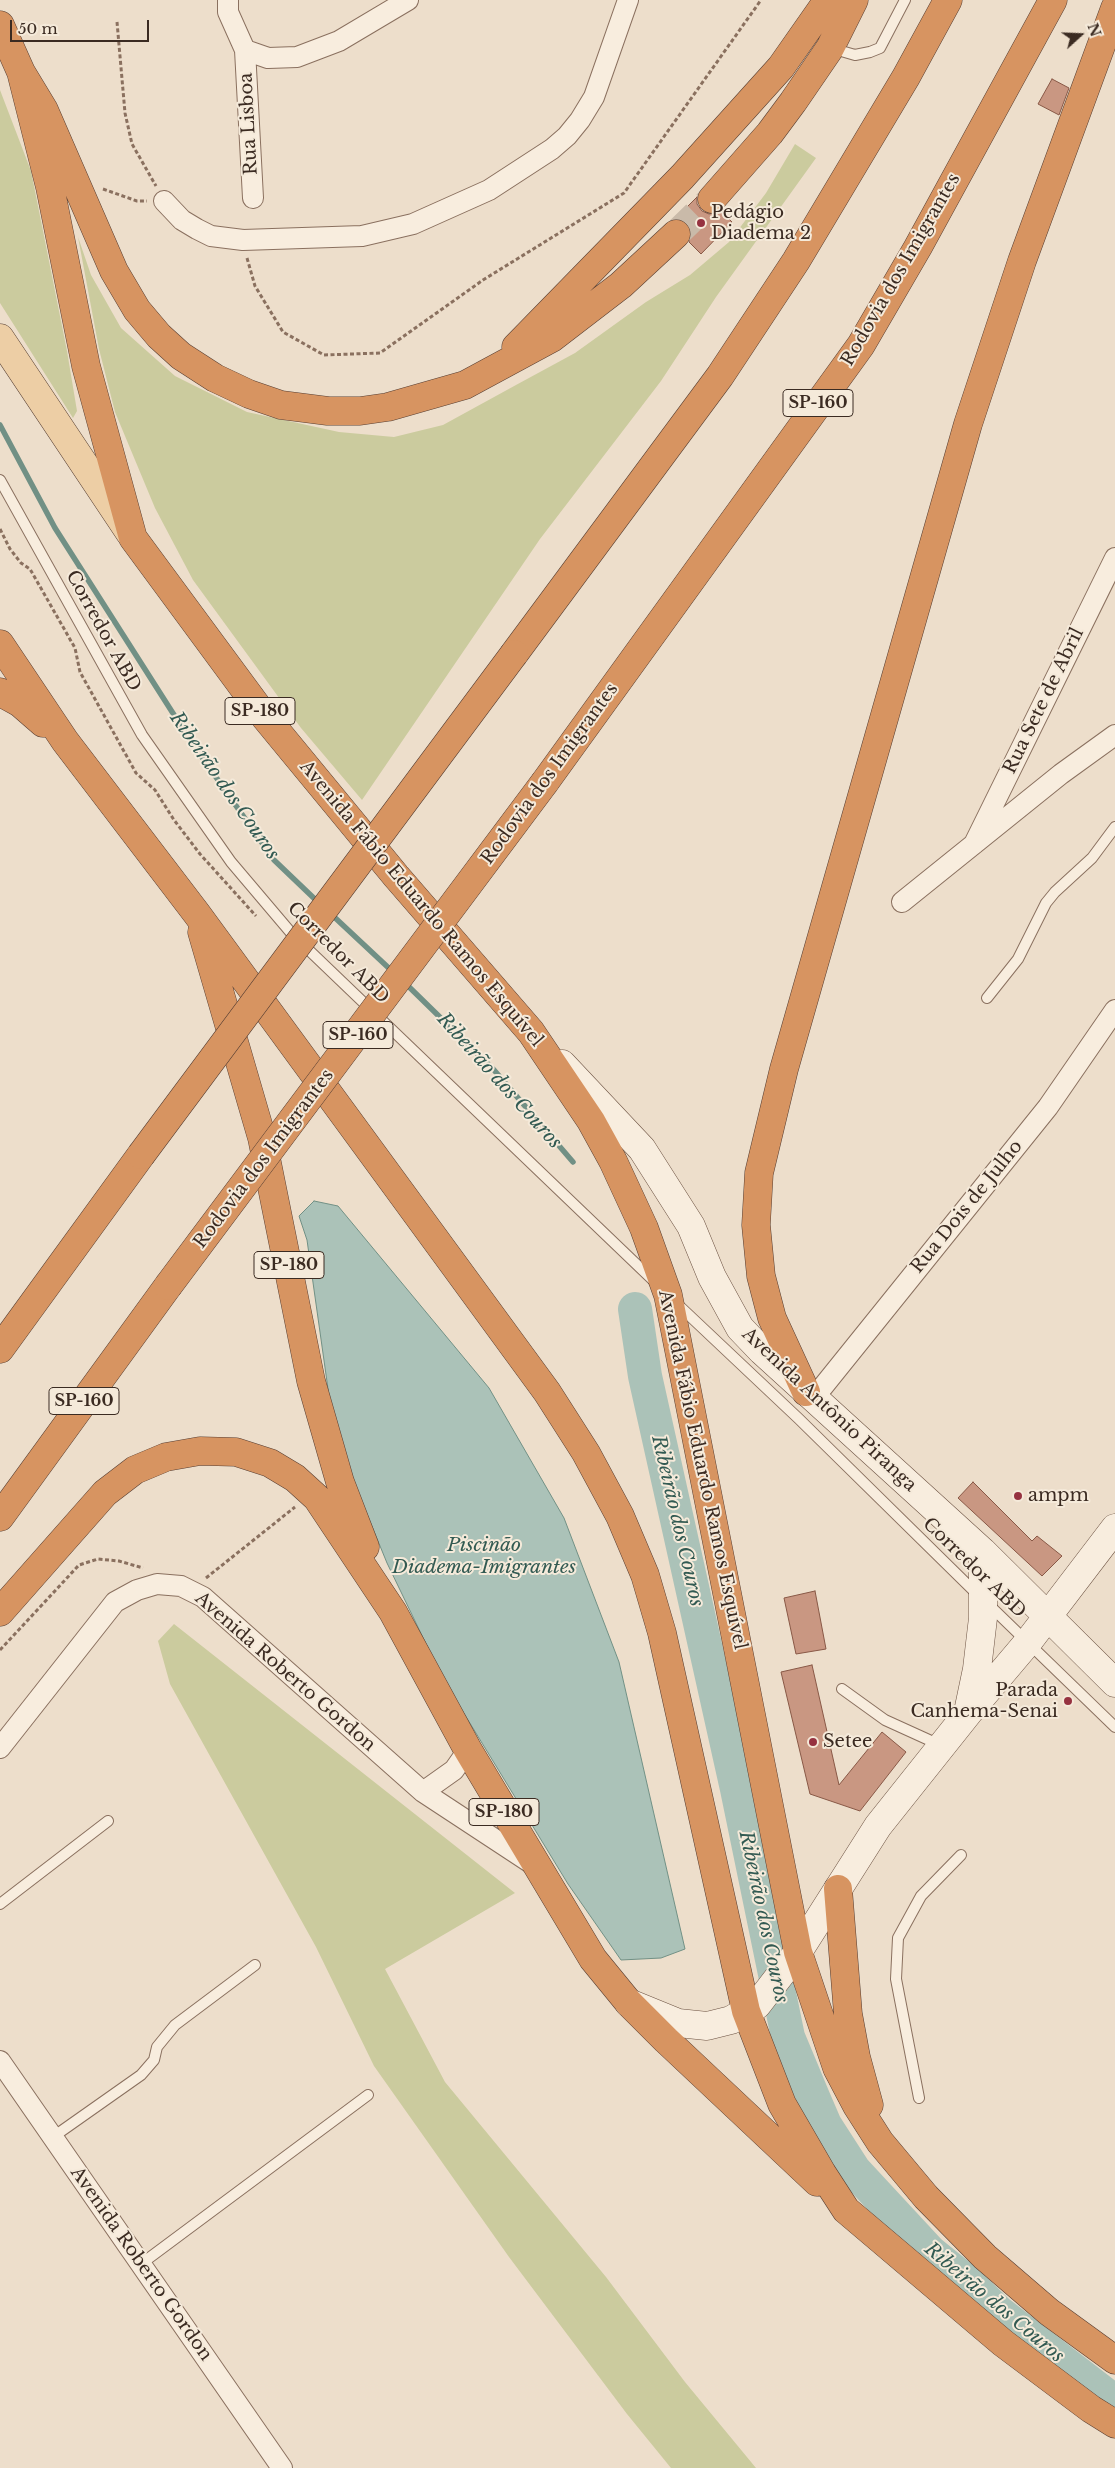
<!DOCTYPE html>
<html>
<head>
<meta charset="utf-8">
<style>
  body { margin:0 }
  #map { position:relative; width:1115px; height:2468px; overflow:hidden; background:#eddecb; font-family:"Libre Baskerville",serif }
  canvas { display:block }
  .north { position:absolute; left:1055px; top:10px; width:50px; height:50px; -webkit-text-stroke:4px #f5eada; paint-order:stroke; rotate:70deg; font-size:14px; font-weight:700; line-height:20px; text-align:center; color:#3b2b22 }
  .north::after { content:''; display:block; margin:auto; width:18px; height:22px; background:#3b2b22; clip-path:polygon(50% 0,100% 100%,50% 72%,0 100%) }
  .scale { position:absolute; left:10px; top:20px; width:139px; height:22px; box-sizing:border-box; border:2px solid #3b2b22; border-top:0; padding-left:6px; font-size:15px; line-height:18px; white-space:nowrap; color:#3b2b22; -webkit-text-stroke:4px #f5eada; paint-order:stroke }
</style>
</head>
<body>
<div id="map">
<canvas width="1115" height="2468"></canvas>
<div class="north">N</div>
<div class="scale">50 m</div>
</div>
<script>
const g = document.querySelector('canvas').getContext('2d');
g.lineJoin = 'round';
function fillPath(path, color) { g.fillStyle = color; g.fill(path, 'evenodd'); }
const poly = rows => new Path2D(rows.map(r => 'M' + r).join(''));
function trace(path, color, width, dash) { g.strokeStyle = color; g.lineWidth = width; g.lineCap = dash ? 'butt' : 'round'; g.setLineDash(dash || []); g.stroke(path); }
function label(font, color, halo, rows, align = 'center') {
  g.font = font + ' "Libre Baskerville",serif'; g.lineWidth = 4; g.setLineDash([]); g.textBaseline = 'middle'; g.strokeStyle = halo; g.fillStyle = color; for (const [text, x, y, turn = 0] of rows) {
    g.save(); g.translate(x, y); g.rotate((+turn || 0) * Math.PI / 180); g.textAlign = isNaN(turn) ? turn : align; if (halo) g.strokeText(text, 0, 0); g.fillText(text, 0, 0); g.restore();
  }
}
fillPath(poly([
  [0,90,31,171,67,351,77,411,73,418,0,303],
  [795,144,816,158,716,297,661,381,540,539,362,800,301,728,193,580,155,508,115,412,99,349,78,237,91,275,121,328,175,376,247,412,339,432,394,437,443,425,516,385,575,353,646,302,690,275,729,242,766,193],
  [174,1624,515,1893,385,1969,445,2082,606,2277,685,2382,756,2468,671,2468,627,2414,509,2257,374,2066,316,1947,170,1684,158,1641]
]), '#cbcb9e');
const water = poly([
  [314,1201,338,1206,489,1388,564,1518,619,1662,685,1949,661,1958,621,1960,568,1884,443,1679,387,1563,355,1485,330,1403,307,1240,299,1216,314,1201]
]);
fillPath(water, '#abc2b8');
trace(water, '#719085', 1);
trace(poly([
  [0,425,55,528,190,740,274,860,320,904],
  [331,914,393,972],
  [404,982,494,1070,573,1162]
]), '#719085', 5.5);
trace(poly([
  [635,1309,645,1376,737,1789,788,2037,813,2097,825,2125,854,2170,930,2252,966,2281,998,2312,1115,2402]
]), '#abc2b8', 34);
const building = poly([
  [1052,79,1069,88,1059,115,1038,104,1052,79],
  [697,197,697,204,702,211,709,214,721,211,732,222,701,254,689,242,691,231,688,224,675,219,697,197],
  [973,1482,1032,1541,1037,1536,1062,1556,1042,1576,958,1498,973,1482],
  [815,1591,826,1649,796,1654,784,1598,815,1591],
  [812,1665,839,1785,882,1732,906,1752,860,1811,810,1794,781,1672,812,1665]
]);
fillPath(building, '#c99782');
trace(building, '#885846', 1);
trace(poly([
  [676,234,712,199]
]), '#c9baa9', 28, [28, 14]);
const lane = poly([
  [831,48,855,55,870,52,880,48,905,0],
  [0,480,142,735,231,862,292,934,656,1283],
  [987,998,1018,959,1046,903,1055,892,1092,858,1115,827],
  [675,1302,799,1419,977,1594],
  [988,1604,1115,1727],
  [842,1689,885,1720,940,1745],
  [0,1904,108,1821],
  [919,2098,896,1979,898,1938,921,1896,961,1855],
  [53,2137,141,2075,154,2060,157,2047,175,2025,255,1965],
  [141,2264,368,2095]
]);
const street = poly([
  [228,0,228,12,245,50,268,58,297,57,339,41,408,0],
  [245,50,253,198],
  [164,201,182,220,197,229,211,236,243,240,362,236,413,224,489,190,552,149,567,136,580,120,594,97,628,0],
  [974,844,1115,558],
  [902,902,1061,774,1115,735],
  [813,1399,1048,1107,1115,1010],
  [0,1748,115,1602,137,1590,157,1584,181,1586,203,1597,423,1792,534,1865],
  [423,1792,454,1770,468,1750],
  [0,2061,282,2468]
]);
const secondary = poly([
  [562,1064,642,1149,691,1226,712,1277,740,1328,762,1351,983,1552,1115,1683],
  [968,1712,977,1669,983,1618,983,1552],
  [629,2003,678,2023,707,2026,731,2020,757,2005,798,1952,878,1826,968,1713,1028,1642,1115,1528]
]);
const primary = poly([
  [0,338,130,533]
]);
const highway = poly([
  [0,25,21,72,44,110,114,271,137,310,159,336,181,356,215,378,249,394,281,405,328,411,360,411,388,407,465,385,552,338,621,285,676,234],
  [21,72,50,187,86,366,133,538,265,717,396,876,531,1032,591,1121,613,1161,644,1228,668,1295,673,1320,798,1952,837,2068,857,2106,880,2142,926,2197,985,2257,1049,2312,1115,2360],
  [712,199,770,133,793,102,830,48,854,0],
  [516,347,682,177,781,67,828,0],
  [0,644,65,741,197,914,547,1392,586,1453,620,1516,645,1575,662,1633,746,2011,782,2104,822,2173,846,2210,1003,2343,1091,2409,1115,2424],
  [514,654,720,376,796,261,906,77,948,0],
  [0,692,20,703,43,723],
  [545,782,861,345,918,247,1053,0],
  [202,932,262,1138,311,1381,340,1482,365,1547],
  [0,1349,141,1155],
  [806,1392,772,1318,761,1276,756,1225,759,1173,784,1069,968,424,1022,261,1115,8],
  [0,1517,168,1286],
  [0,1612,105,1493,135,1470,166,1457,200,1451,236,1452,270,1463,295,1478,317,1498,393,1612,468,1750,593,1959,629,2003,666,2040,817,2182],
  [838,1889,848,2014,856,2057,869,2105]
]);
trace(lane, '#8a705f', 12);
trace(street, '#8a705f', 22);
trace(secondary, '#6c5242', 29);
trace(primary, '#583f33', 29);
trace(highway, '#583f33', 29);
trace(poly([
  [117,22,125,113,132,144,156,186],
  [103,189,137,201,147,201],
  [247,258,255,286,283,332,324,355,380,353,483,280,624,193,761,0],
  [0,529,10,549,21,563,30,569,75,648,80,672,136,773,155,790,174,820,200,854,256,916],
  [206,1578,295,1507],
  [0,1650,79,1565,98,1559,119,1561,143,1568]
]), '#8a705f', 3, [4, 2.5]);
trace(lane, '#f8edde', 10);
trace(street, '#f8edde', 20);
trace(secondary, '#f8edde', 28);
trace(primary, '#edcea5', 28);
trace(highway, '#d79461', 28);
const highwayBridge = poly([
  [141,1155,514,654],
  [168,1286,545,782]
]);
trace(highwayBridge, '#583f33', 29, []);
trace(highwayBridge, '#d79461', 28);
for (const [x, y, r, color] of [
  [701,223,5,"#963240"],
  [1018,1496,5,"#963240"],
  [1068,1701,5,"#963240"],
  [813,1742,5,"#963240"]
]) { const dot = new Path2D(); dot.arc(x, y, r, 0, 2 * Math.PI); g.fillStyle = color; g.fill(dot); trace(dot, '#f5eada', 2); }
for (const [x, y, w] of [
  [818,403,70],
  [260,711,70],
  [358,1035,70],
  [289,1265,70],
  [84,1401,70],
  [504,1812,70]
]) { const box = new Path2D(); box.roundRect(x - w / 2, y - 13.5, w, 27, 4); g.fillStyle = '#f5eada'; g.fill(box); trace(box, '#3b2b22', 1); }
label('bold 16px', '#3b2b22', null, [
  ["SP-160",818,403],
  ["SP-180",260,711],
  ["SP-160",358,1035],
  ["SP-180",289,1265],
  ["SP-160",84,1401],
  ["SP-180",504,1812]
]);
label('18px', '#3b2b22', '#f5eada', [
  ["Rua Lisboa",249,124,-93],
  ["Rodovia dos Imigrantes",901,270,-60],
  ["Corredor ABD",103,631,61],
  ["Rua Sete de Abril",1044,701,-64],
  ["Rodovia dos Imigrantes",550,774,-54],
  ["Avenida Fábio Eduardo Ramos Esquível",421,904,50],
  ["Corredor ABD",338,953,45],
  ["Rodovia dos Imigrantes",264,1159,-53],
  ["Rua Dois de Julho",967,1207,-51],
  ["Avenida Antônio Piranga",829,1410,43],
  ["Avenida Fábio Eduardo Ramos Esquível",702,1470,78],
  ["Corredor ABD",974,1568,44],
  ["Avenida Roberto Gordon",285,1672,41],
  ["Avenida Roberto Gordon",141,2264,55]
]);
label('18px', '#3b2b22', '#f5eada', [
  ["Pedágio",711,213],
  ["Diadema 2",711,234],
  ["ampm",1028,1496],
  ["Parada",1058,1691,"right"],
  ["Canhema-Senai",1058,1712,"right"],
  ["Setee",823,1742]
], 'left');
label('italic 19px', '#325a52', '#f5eada', [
  ["Ribeirão dos Couros",224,786,55],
  ["Ribeirão dos Couros",499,1081,48],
  ["Ribeirão dos Couros",677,1521,77],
  ["Piscinão",484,1546],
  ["Diadema-Imigrantes",484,1568],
  ["Ribeirão dos Couros",763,1917,78],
  ["Ribeirão dos Couros",994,2303,40]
]);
</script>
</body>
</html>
